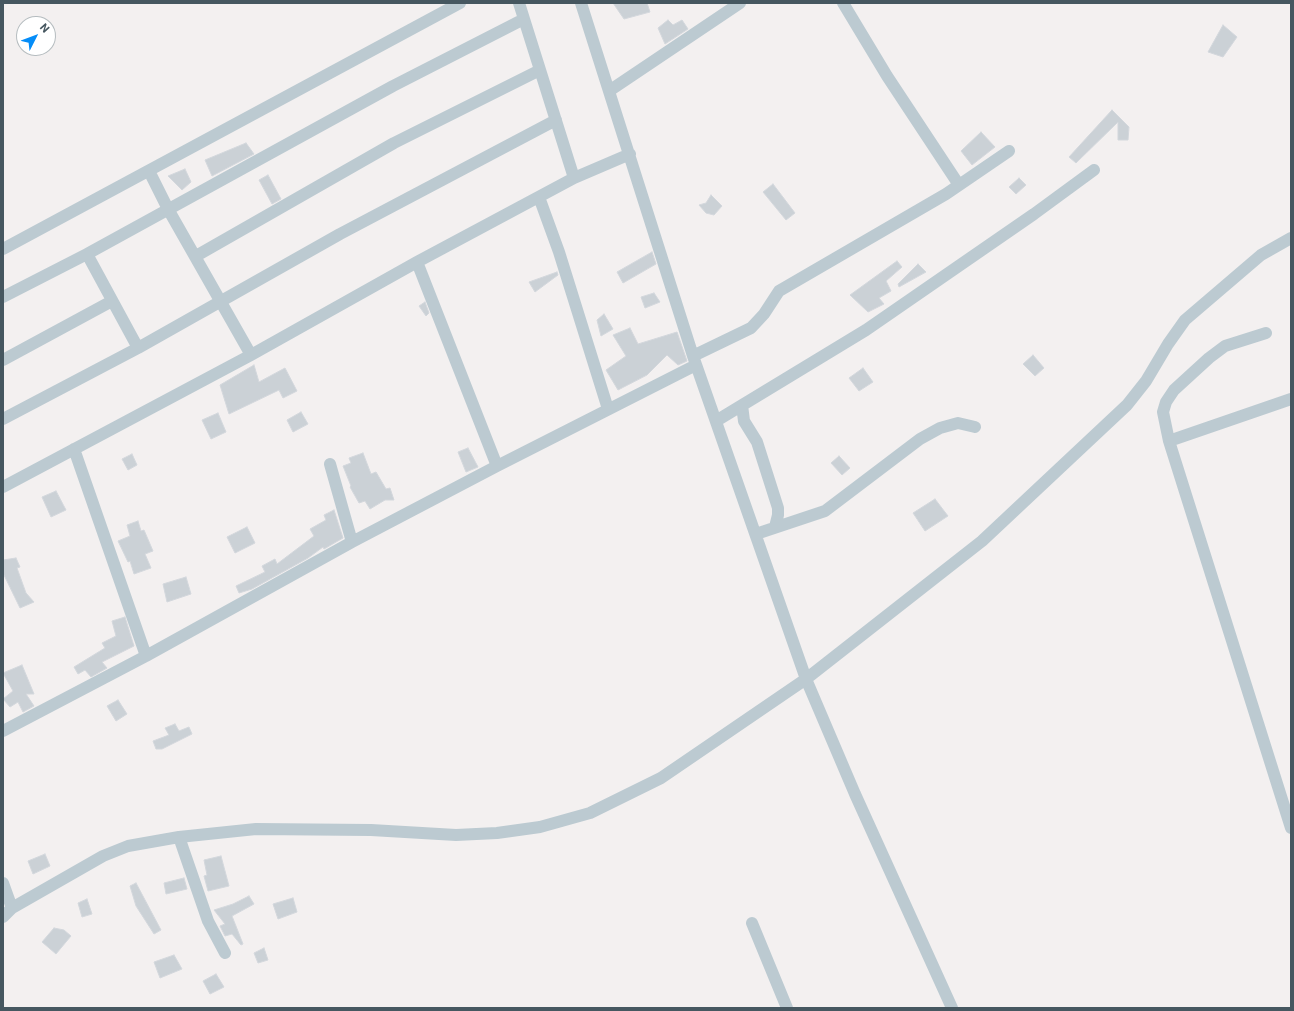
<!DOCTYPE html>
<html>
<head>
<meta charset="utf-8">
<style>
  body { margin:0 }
  #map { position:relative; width:1294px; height:1011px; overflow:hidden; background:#f3f0f0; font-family:Roboto,sans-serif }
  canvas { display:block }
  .frame { position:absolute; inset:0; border:4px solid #465760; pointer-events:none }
  .north { position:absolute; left:16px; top:16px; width:40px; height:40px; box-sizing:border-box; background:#fff; border:1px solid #b5bcbf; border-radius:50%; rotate:48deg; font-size:11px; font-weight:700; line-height:16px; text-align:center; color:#465760 }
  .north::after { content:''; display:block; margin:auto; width:14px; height:18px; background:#058df8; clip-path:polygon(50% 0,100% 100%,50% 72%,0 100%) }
</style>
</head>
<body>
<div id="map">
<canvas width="1294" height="1011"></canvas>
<div class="frame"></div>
<div class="north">N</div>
</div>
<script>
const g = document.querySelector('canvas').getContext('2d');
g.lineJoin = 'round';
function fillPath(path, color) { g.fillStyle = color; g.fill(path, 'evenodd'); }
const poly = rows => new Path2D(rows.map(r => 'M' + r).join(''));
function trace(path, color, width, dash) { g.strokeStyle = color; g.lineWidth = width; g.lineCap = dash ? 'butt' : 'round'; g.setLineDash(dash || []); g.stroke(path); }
const building = poly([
  [613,3,647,3,650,12,624,19,613,3],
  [668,20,673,25,682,20,688,29,665,44,658,28,668,20],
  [1223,25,1237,37,1223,57,1208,52,1223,25],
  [1112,110,1129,127,1128,140,1118,140,1118,122,1076,163,1069,157,1112,110],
  [981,132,995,147,972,165,961,151,981,132],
  [246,143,254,154,212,176,205,160,246,143],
  [185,169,191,182,182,190,168,176,185,169],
  [268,175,281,199,272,204,259,180,268,175],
  [1019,178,1026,185,1016,194,1009,187,1019,178],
  [773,184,795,213,786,220,763,192,773,184],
  [711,195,722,206,714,215,706,213,699,205,706,203,711,195],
  [652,252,656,264,623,283,617,272,652,252],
  [897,261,902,267,886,281,891,291,879,298,884,304,868,312,850,295,897,261],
  [918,264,926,272,899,287,898,284,918,264],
  [557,272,558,275,535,292,529,282,557,272],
  [654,293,660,302,645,308,641,297,654,293],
  [425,302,429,313,426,316,419,306,425,302],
  [604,314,613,329,601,336,597,320,604,314],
  [630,328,638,344,677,332,687,361,678,365,667,355,647,375,618,390,606,370,626,356,613,335,630,328],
  [1033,355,1044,368,1035,376,1023,364,1033,355],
  [254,365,259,382,285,368,297,391,283,398,279,390,229,414,220,385,254,365],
  [863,368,873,382,859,391,849,378,863,368],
  [301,412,308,424,293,432,287,420,301,412],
  [218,413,226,432,211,439,202,420,218,413],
  [468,448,478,467,466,472,458,452,468,448],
  [363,453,371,474,376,472,386,489,390,488,394,500,385,500,370,509,365,501,359,503,350,487,351,486,343,466,351,463,349,458,363,453],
  [132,454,137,465,128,470,122,459,132,454],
  [839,456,850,468,842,475,831,463,839,456],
  [56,491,66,510,51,517,42,497,56,491],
  [935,499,948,516,925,531,913,513,935,499],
  [334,510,343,538,324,549,323,547,308,558,252,589,239,593,236,586,265,572,262,566,275,559,277,564,314,536,310,529,326,520,324,515,334,510],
  [138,521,141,531,144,530,153,551,145,554,151,568,134,574,130,561,128,562,118,541,130,536,127,525,138,521],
  [247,527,255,543,235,553,227,537,247,527],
  [16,558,20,567,17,568,26,593,34,602,20,608,3,573,3,560,16,558],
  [186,577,191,594,167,602,163,584,186,577],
  [125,617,134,646,102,662,107,668,91,677,85,670,78,674,74,667,105,648,102,643,116,636,112,621,125,617],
  [22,665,34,694,26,694,34,706,23,712,18,702,10,707,3,699,13,691,3,673,22,665],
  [118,700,127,714,116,721,107,706,118,700],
  [175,724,179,731,189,727,192,734,162,749,156,749,153,741,169,735,165,728,175,724],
  [45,854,50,866,33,874,28,861,45,854],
  [221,856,229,886,208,891,204,876,207,875,204,860,221,856],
  [184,878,187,889,166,894,164,883,184,878],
  [136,883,161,930,154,934,136,906,130,886,136,883],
  [249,896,254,904,232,916,243,944,241,945,232,934,225,936,220,926,225,924,214,910,233,904,249,896],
  [293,898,297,912,278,919,273,904,293,898],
  [87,899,92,914,82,917,78,903,87,899],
  [54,928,64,930,71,936,56,954,42,942,54,928],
  [264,948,268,960,258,963,254,953,264,948],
  [174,955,182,969,160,978,154,962,174,955],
  [216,974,224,987,210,994,203,981,216,974]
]);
fillPath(building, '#cbd1d6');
trace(building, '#d3d7dc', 1);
trace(poly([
  [519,3,574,178],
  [581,3,693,356,806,679,855,794,952,1008],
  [843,3,887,76,959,185],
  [609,91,740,3],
  [149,171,168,209,251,355],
  [539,197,559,252,608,409],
  [3,249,460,3],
  [87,254,138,348],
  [196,256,394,143,540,70],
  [417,262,497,466],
  [3,297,87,254,393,86,524,19],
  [1266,333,1225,346,1209,358,1174,390,1166,402,1163,412,1169,441,1291,828],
  [693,356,751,328,764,314,779,291,946,194,1009,151],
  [3,360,112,301],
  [742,405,744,421,757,442,778,508,778,515,775,527],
  [3,419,138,348,340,234,556,120],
  [716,421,866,330,1034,214,1094,170],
  [1169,441,1291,399],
  [74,449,146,656],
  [330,464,352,542],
  [3,487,251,355,417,262,574,178,630,154],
  [756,534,825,511,920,439,940,428,958,423,975,427],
  [3,731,146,656,352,542,497,466,696,365],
  [179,837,208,921,225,953],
  [3,883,12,908,103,856,128,846,179,837,256,829,371,830,456,835,497,833,540,827,590,813,661,778,806,679,982,541,1127,405,1146,381,1168,344,1185,320,1261,255,1291,238],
  [3,917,12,908],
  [752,923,787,1008]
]), '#bccad1', 12);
</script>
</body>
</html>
